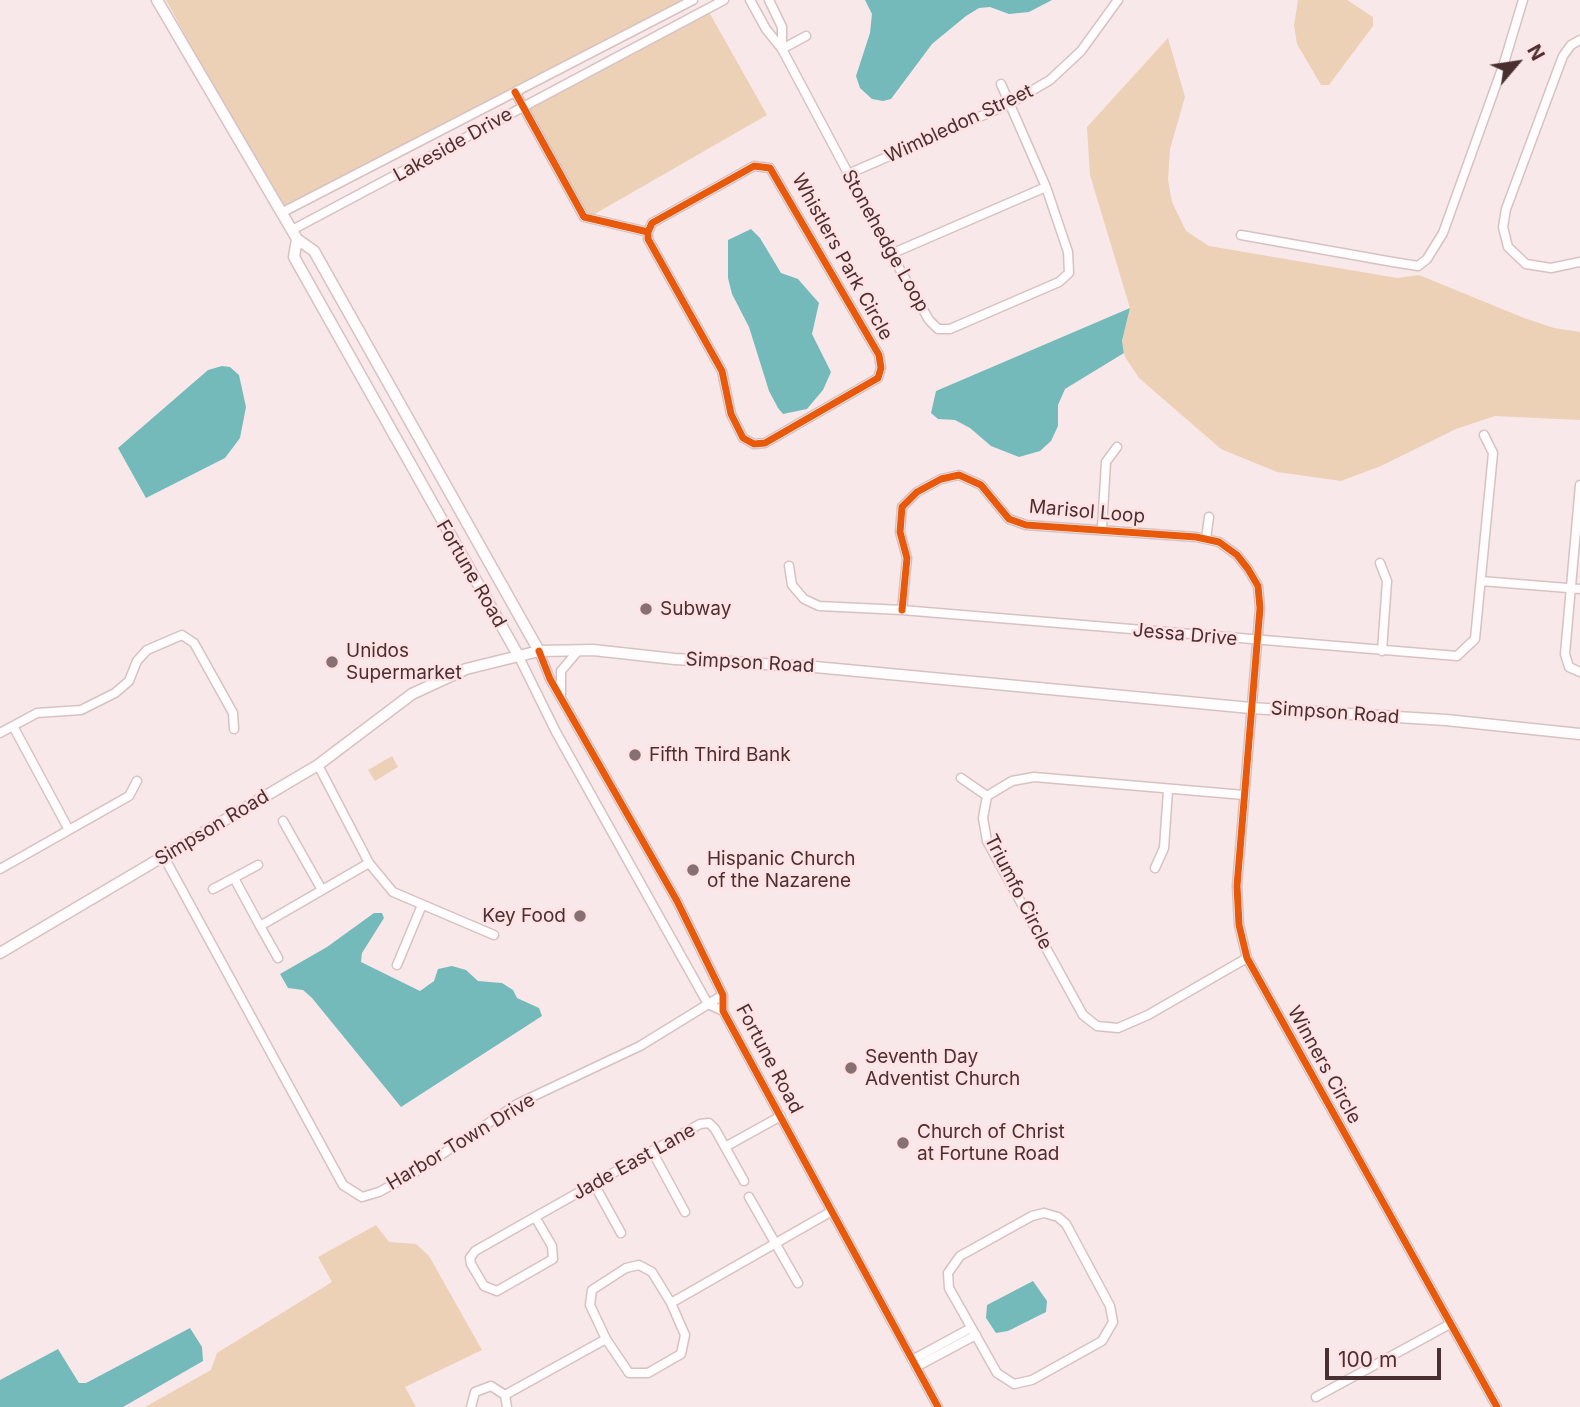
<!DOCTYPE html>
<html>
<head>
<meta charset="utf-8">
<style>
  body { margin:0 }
  #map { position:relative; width:1580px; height:1407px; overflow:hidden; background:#f9e8e9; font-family:Inter,sans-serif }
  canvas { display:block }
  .north { position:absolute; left:1482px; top:28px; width:70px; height:70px; -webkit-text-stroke:5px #ffe2e3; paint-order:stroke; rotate:61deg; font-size:19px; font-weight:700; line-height:28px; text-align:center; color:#4a2f31 }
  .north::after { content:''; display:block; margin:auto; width:24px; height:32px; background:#4a2f31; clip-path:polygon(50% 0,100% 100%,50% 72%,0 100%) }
  .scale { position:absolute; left:1325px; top:1348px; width:116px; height:32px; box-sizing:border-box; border:4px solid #4a2f31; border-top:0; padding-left:9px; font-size:21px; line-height:24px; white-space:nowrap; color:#4a2f31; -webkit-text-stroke:5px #ffe2e3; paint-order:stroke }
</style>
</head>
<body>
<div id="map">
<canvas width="1580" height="1407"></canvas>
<div class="north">N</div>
<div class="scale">100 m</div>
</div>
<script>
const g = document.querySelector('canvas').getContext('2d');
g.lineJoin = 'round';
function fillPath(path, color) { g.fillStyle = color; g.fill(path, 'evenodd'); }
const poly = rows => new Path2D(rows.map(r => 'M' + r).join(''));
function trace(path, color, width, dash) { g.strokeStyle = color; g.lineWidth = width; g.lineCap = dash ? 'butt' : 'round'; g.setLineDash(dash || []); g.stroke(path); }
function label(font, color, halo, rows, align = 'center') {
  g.font = font + ' Inter,sans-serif'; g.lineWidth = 5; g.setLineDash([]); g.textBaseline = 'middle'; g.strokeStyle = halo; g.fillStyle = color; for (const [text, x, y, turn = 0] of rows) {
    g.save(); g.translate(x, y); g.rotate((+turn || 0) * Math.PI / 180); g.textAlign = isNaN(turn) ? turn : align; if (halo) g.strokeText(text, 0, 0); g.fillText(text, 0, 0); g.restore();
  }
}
fillPath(poly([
  [166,0,684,0,280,209],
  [1298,0,1347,0,1373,17,1373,26,1329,85,1321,85,1297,44,1294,25],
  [709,12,767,115,593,215,587,214,528,109],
  [1168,38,1185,97,1170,149,1168,180,1172,202,1186,231,1209,246,1397,278,1419,275,1524,318,1554,328,1580,332,1580,420,1495,416,1456,429,1381,466,1341,481,1277,472,1221,449,1139,378,1125,357,1122,341,1130,308,1090,175,1087,127],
  [392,756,398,767,375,781,368,770],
  [376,1225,389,1242,416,1244,429,1256,482,1350,405,1387,416,1407,145,1407,211,1370,217,1353,332,1282,318,1257]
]), '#ecd1b6');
fillPath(poly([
  [865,0,1052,0,1029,12,1009,14,990,7,979,8,966,16,932,44,891,99,883,101,872,99,860,88,856,76,870,33,872,14],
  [751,229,760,238,781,273,798,279,819,303,812,334,831,372,823,390,807,409,783,414,778,408,769,391,749,327,732,294,728,278,728,240],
  [1130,308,1122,341,1124,353,1065,389,1058,405,1058,426,1051,441,1040,451,1019,457,991,446,970,428,955,420,938,419,931,413,936,391],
  [222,366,230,367,239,375,246,407,240,438,225,458,146,498,118,448,208,370],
  [374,913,382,913,384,918,362,953,361,962,420,991,434,981,438,969,452,966,466,970,478,981,502,983,513,990,517,998,539,1008,542,1016,401,1107,312,998,303,990,288,988,280,974,327,947],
  [1033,1281,1047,1301,1046,1312,1008,1331,996,1333,986,1318,987,1305],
  [190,1328,202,1347,203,1361,123,1407,0,1407,0,1380,58,1349,79,1383,86,1383]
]), '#75babb');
const minor = poly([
  [750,0,766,29,782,49,891,254,929,320,938,329,950,329,1059,282,1069,273,1068,252,1046,187,1001,84],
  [769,0,782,27,782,49],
  [1580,40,1571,45,1563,56,1506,209,1503,227,1508,247,1526,264,1551,268,1580,262],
  [782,49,806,36],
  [515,92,584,217,648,232,648,239,722,371,731,414,743,438,754,444,765,443,878,378,881,368,879,355,770,168,754,166,652,223,648,232],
  [848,174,1009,104,1050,80,1081,51,1118,0],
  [283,212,693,0],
  [292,230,724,0],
  [1241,235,1393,262,1418,266,1427,259,1443,233,1504,63,1523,0],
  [891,254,1046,187],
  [1580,485,1565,654,1569,667,1580,672],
  [1102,528,1106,462,1117,447],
  [1206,539,1209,517],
  [1380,563,1387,581,1382,651],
  [789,566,792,585,804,599,819,606,902,610,1457,656,1475,639,1493,453,1484,435],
  [1481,581,1580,589],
  [902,610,907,558,900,532,902,507,917,492,941,479,959,475,981,485,1009,519,1026,525,1196,537,1219,542,1237,555,1248,569,1258,586,1260,608,1237,886,1239,925,1247,958,1497,1407],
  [539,651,550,679,677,901,723,995,723,1011,938,1407],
  [518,655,556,732,708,1004,723,1011],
  [561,695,561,671,578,651],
  [13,726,69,830],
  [0,733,37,713,81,710,115,693,129,681,137,661,147,650,182,635,194,643,233,713,234,729],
  [318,765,369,863,393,892,494,935],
  [961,778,987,796],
  [1244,795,1034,777,1012,781,987,796,983,818,987,841,1083,1015,1097,1026,1118,1028,1148,1015,1247,958],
  [283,821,322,890],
  [164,857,343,1185,362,1197,379,1192,414,1173,517,1104,640,1046,723,995],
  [1155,868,1164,848,1168,790],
  [0,869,129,796,137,781],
  [234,878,260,926,369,863],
  [213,889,258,865],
  [260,926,278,958],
  [397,965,422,905],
  [725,1147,781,1116],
  [652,1151,685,1212],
  [594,1184,621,1233],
  [749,1197,798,1283],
  [1044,1213,1058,1217,1066,1224,1110,1306,1113,1322,1102,1341,1032,1380,1014,1384,997,1373,949,1288,948,1273,960,1256,1032,1216,1044,1213],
  [535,1217,700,1124,709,1123,715,1129,744,1181],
  [535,1217,552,1246,553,1259,497,1291,484,1286,471,1264,470,1258,475,1251,535,1217],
  [671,1303,652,1272,639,1265,626,1268,592,1290,590,1305,606,1339,629,1373,648,1373,681,1354,685,1335,671,1303,832,1211],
  [912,1360,971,1328],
  [916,1367,976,1335],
  [505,1395,606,1339],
  [1316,1397,1450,1324],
  [471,1407,475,1392,491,1386,505,1395,507,1407]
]);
const major = poly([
  [157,0,297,239,314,251,539,651],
  [297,239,294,257,518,655],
  [0,953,318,765,412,694,466,669,539,651,593,650,675,659,815,667,1251,708,1446,720,1580,734]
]);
trace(minor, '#d6c2c3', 11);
trace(major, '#d6c2c3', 13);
trace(minor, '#fefcfc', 8);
trace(major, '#fefcfc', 10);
trace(poly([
  [515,92,584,217,648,232,648,239,722,371,731,414,743,438,754,444,765,443,878,378,881,368,879,355,770,168,754,166,652,223,648,232],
  [902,610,907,558,900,532,902,507,917,492,941,479,959,475,981,485,1009,519,1026,525,1196,537,1219,542,1237,555,1248,569,1258,586,1260,608,1237,886,1239,925,1247,958,1497,1407],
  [539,651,550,679,677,901,723,995,723,1011,938,1407]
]), '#e8590c', 7);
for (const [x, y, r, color] of [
  [646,609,7,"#877071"],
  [332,662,7,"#877071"],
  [635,755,7,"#877071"],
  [693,870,7,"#877071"],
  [580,916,7,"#877071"],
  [851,1068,7,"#877071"],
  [903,1143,7,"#877071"]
]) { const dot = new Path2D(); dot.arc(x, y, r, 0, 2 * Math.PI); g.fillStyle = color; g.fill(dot); trace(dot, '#ffe2e3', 2.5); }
label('19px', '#4a2f31', '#ffe2e3', [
  ["Wimbledon Street",959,124,-25],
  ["Lakeside Drive",453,145,-29],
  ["Stonehedge Loop",885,241,61],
  ["Whistlers Park Circle",842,257,61],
  ["Marisol Loop",1087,512,5],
  ["Fortune Road",471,574,60],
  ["Jessa Drive",1185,635,5],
  ["Simpson Road",750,663,3],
  ["Simpson Road",1335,713,4],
  ["Simpson Road",212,828,-31],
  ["Triumfo Circle",1018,892,63],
  ["Fortune Road",769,1059,62],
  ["Winners Circle",1324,1065,61],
  ["Harbor Town Drive",461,1142,-31],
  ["Jade East Lane",634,1162,-29]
]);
label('19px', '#4a2f31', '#ffe2e3', [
  ["Subway",660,609],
  ["Unidos",346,651],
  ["Supermarket",346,673],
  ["Fifth Third Bank",649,755],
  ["Hispanic Church",707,859],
  ["of the Nazarene",707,881],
  ["Key Food",566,916,"right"],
  ["Seventh Day",865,1057],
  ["Adventist Church",865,1079],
  ["Church of Christ",917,1132],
  ["at Fortune Road",917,1154]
], 'left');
</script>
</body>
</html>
